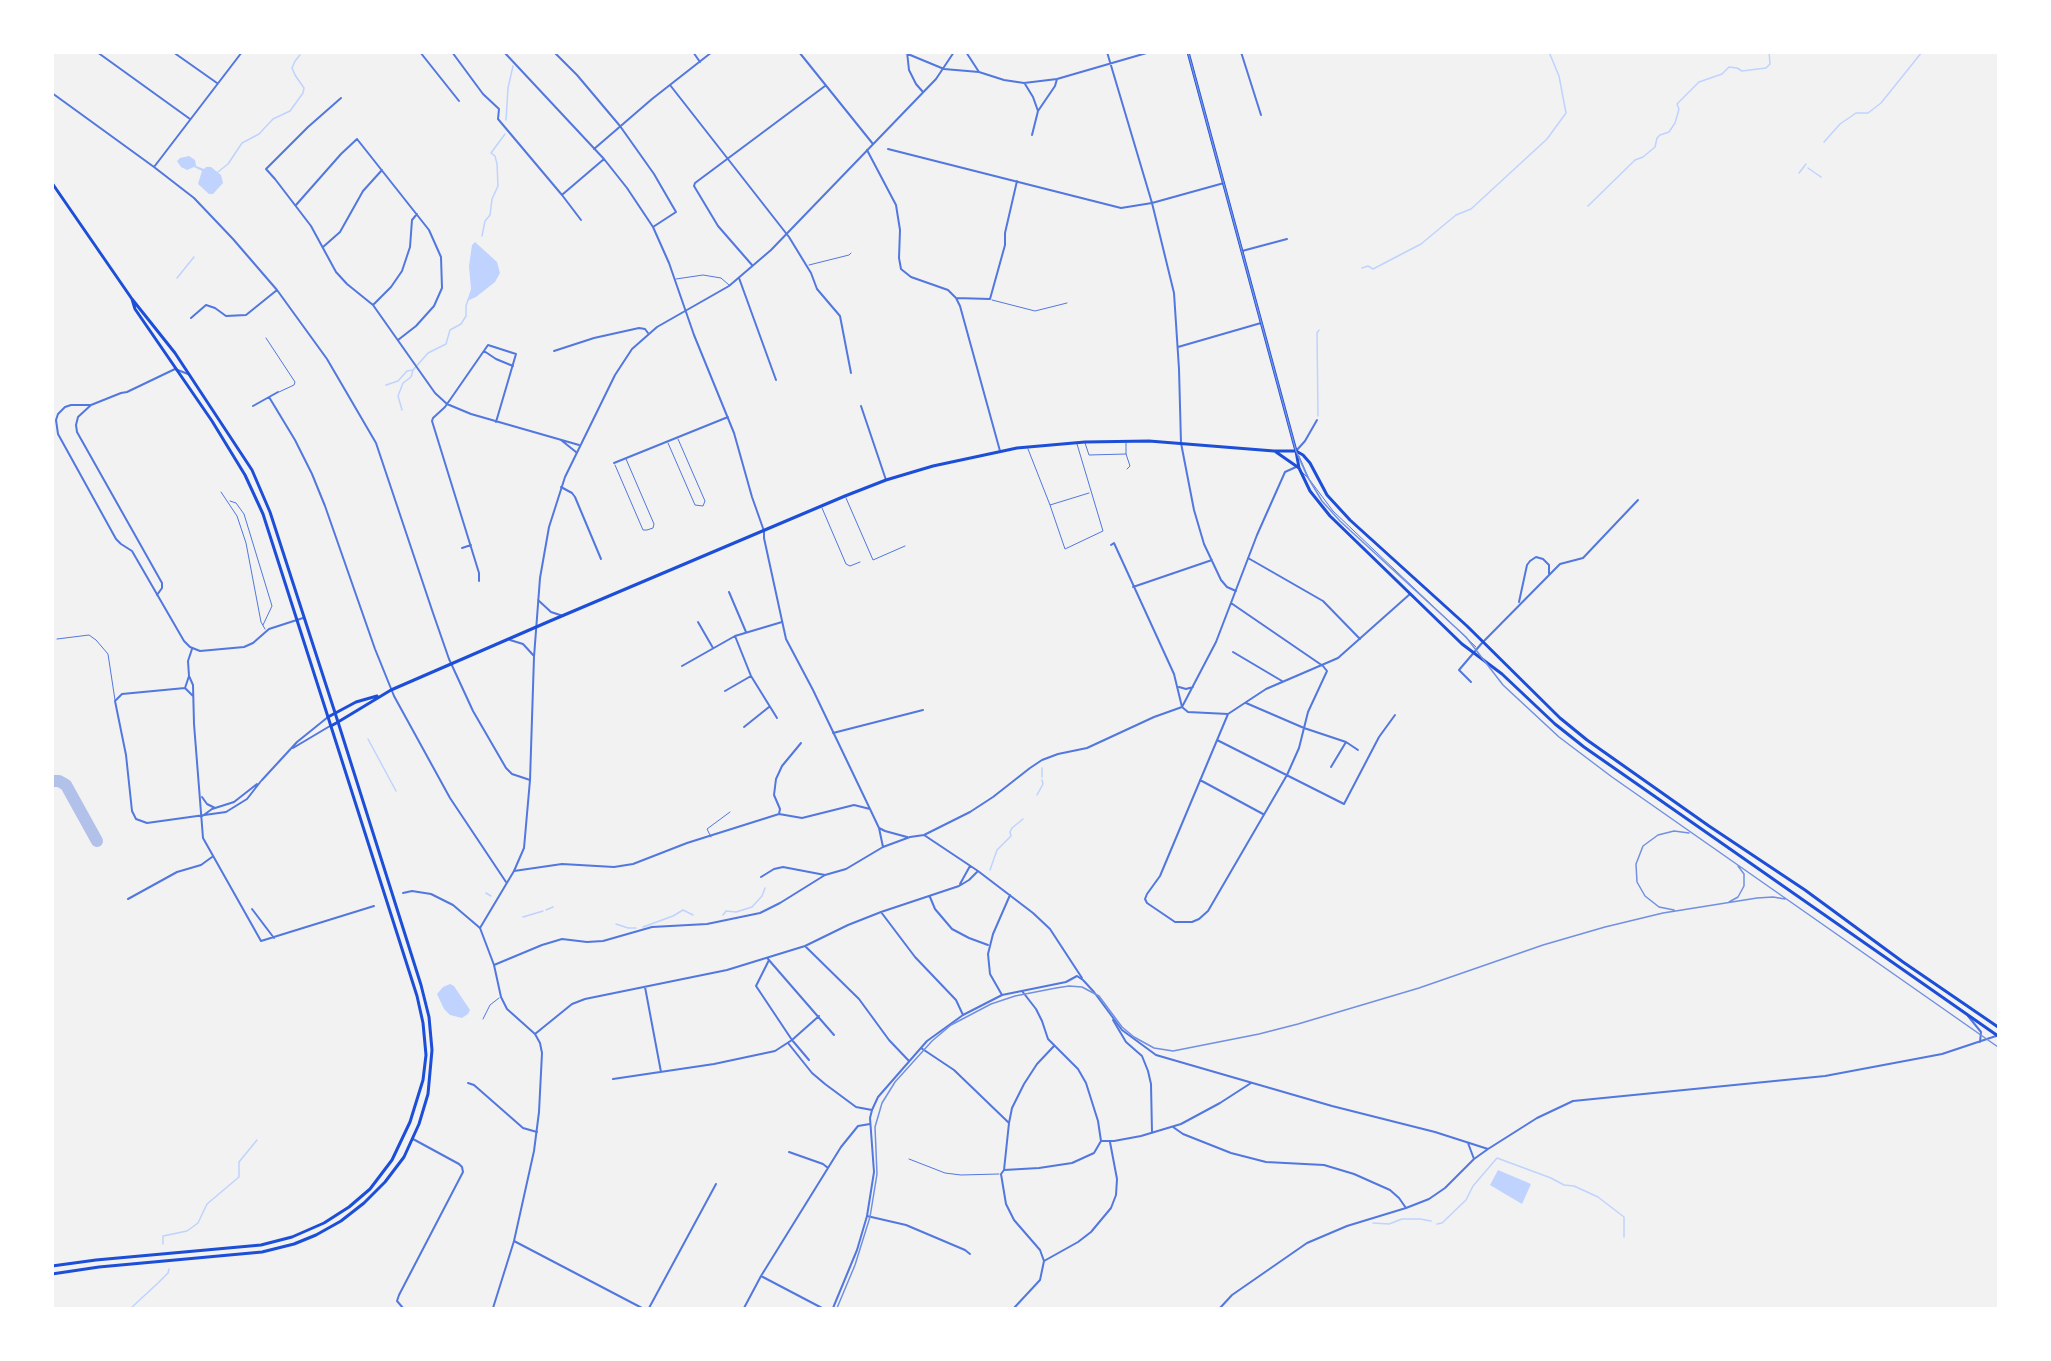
<!DOCTYPE html>
<html>
<head>
<meta charset="utf-8">
<style>
  body { margin:0 }
  #map { position:relative; width:2051px; height:1361px; overflow:hidden; background:#f2f2f2; font-family:Georgia,serif }
  canvas { display:block }
  .frame { position:absolute; inset:0; border:54px solid #fff; pointer-events:none }
</style>
</head>
<body>
<div id="map">
<canvas width="2051" height="1361"></canvas>
<div class="frame"></div>
</div>
<script>
const g = document.querySelector('canvas').getContext('2d');
g.lineJoin = 'round';
function fillPath(path, color) { g.fillStyle = color; g.fill(path, 'evenodd'); }
const poly = rows => new Path2D(rows.map(r => 'M' + r).join(''));
function trace(path, color, width, dash) { g.strokeStyle = color; g.lineWidth = width; g.lineCap = dash ? 'butt' : 'round'; g.setLineDash(dash || []); g.stroke(path); }
fillPath(poly([
  [189,156,195,160,196,166,204,169,206,167,211,167,221,175,223,183,213,194,209,194,198,184,202,171,194,167,187,170,181,167,177,161,180,158],
  [475,242,497,262,500,273,495,282,476,297,467,301,471,289,469,266,472,245],
  [450,984,454,986,470,1010,468,1014,462,1018,450,1015,444,1009,437,994,443,987],
  [1498,1170,1531,1184,1522,1204,1490,1185]
]), '#bfd3fe');
trace(poly([
  [506,120,508,88,513,66],
  [1824,142,1840,124,1856,113,1868,113,1881,103,1922,52],
  [1808,168,1821,177],
  [218,172,228,164,242,143,259,134,273,119,290,111,303,93,304,88,295,75,292,68,295,61,300,55],
  [1799,173,1806,164],
  [1588,206,1635,160,1643,157,1655,147,1657,138,1660,135,1669,132,1675,123,1679,109,1677,104,1699,82,1722,74,1729,67,1737,68,1742,71,1766,68,1770,64,1769,52],
  [482,236,485,221,490,215,492,199,498,186,497,164,495,156,491,153,505,134],
  [1362,268,1368,266,1373,269,1421,244,1456,215,1471,209,1547,139,1566,113,1559,76,1549,52],
  [177,278,194,257],
  [386,385,398,381,407,371,413,370],
  [402,410,398,396,403,383,411,377,413,370,428,353,446,344,450,330,461,324,466,316,466,306,468,300],
  [1318,416,1317,333,1319,330],
  [368,739,396,791],
  [1042,768,1042,777],
  [1037,795,1043,784,1042,780],
  [990,870,997,850,1011,836,1010,832,1012,828,1023,819],
  [486,893,491,896],
  [546,910,553,907],
  [723,915,726,911,736,912,752,907,762,896,765,888],
  [523,917,543,911],
  [616,924,628,928,636,928],
  [643,927,673,916,683,910,693,915],
  [1373,1223,1389,1224,1402,1219,1420,1219,1431,1221],
  [1437,1224,1442,1223,1466,1200,1473,1186,1497,1158,1551,1178,1564,1185,1574,1186,1598,1197,1624,1217,1624,1237],
  [163,1244,163,1236,187,1231,198,1223,207,1204,239,1177,239,1162,257,1140],
  [131,1308,158,1283,168,1273,169,1269]
]), '#bfd3fe', 1.5);
trace(poly([
  [52,781,59,781,66,785,97,841]
]), '#b2c1ea', 12);
trace(poly([
  [809,265,849,255,851,253],
  [676,279,703,275,721,278,729,285],
  [992,300,1035,311,1067,303],
  [266,338,295,382,294,385,279,392],
  [668,443,695,505,703,506,705,501,678,439],
  [1085,443,1089,455,1126,454],
  [1126,443,1126,454,1130,466,1127,469],
  [1028,449,1050,505,1089,493],
  [1299,456,1309,479,1333,511,1476,647],
  [615,465,643,530,647,530,653,528,654,524,626,459],
  [1302,472,1308,478],
  [221,492,237,516,246,543,261,622,265,629],
  [846,498,873,560,905,546],
  [230,501,236,503,244,514,272,606,263,625],
  [1050,505,1065,549,1103,531,1077,444],
  [822,508,846,564,850,566,860,562],
  [57,639,89,635,96,640,108,654,115,700],
  [711,837,707,829,730,812],
  [483,1019,490,1005,499,998],
  [909,1159,945,1173,961,1175,999,1174]
]), '#5277de', 1);
trace(poly([
  [97,52,190,119],
  [173,52,217,83],
  [420,52,459,101],
  [452,52,483,94,499,109,498,119,562,195,581,220],
  [504,52,604,159,627,188,653,227,669,263,694,335,734,433,752,497,764,531,764,538,786,639,813,690,870,809],
  [554,52,577,75,620,126,654,174,676,212,653,227],
  [693,52,700,62],
  [799,52,873,144],
  [903,52,944,69,979,72,1004,80,1024,83,1057,79,1150,52],
  [907,52,909,70,916,84,923,92],
  [966,52,979,72],
  [1107,52,1152,203,1174,293,1179,369,1181,443,1194,510,1204,544,1221,580,1227,587,1236,591],
  [1241,52,1261,115],
  [1025,84,1033,97,1038,111],
  [670,85,789,237,811,273,817,289,840,316,851,373],
  [52,93,154,167,194,198,233,239,277,290,327,359,376,443,433,613,449,659,473,711,506,768,512,774,530,780],
  [341,98,308,127,266,169,275,179,311,226,336,272,347,284,373,305,435,393,447,404,471,414,579,445],
  [1032,135,1038,111,1055,86,1057,79],
  [594,149,652,99,712,52],
  [888,149,1121,208,1152,203,1224,183],
  [867,150,896,205,900,230,899,258,901,269,911,277,948,290,956,298,960,306,1000,451],
  [154,167,242,52],
  [563,194,604,159],
  [296,205,341,154,357,139,429,230,441,257,442,288,434,306,416,326,398,340],
  [323,247,340,232,363,191,382,170],
  [1242,251,1287,239],
  [752,265,718,226,694,186,695,183,825,86],
  [739,278,776,380],
  [956,298,990,299,1005,245,1005,233,1017,181],
  [373,305,391,287,402,271,410,247,412,220,417,214],
  [191,318,206,305,215,308,226,316,246,315,277,290],
  [1178,347,1261,323],
  [484,351,496,359,513,366],
  [554,351,594,338,639,328,645,329,648,333],
  [188,374,175,369,127,392,121,393,91,405,71,405,65,407,58,414,56,420,58,434,116,539,121,544,132,551,184,641,190,647,200,651,244,647,253,643,269,629,303,618],
  [269,397,295,440,312,474,325,506,375,649,394,696,450,798,506,882],
  [91,405,78,417,76,425,77,432,162,583,162,588,157,595],
  [253,406,278,392],
  [861,406,886,480],
  [561,440,576,452],
  [1296,451,1305,441,1317,420],
  [614,463,728,417],
  [561,487,572,493,575,497,601,559],
  [1111,545,1114,543,1174,674,1182,707],
  [462,548,471,545],
  [1248,558,1323,601,1360,639],
  [479,581,479,573,432,421,433,418,445,407,488,345,516,354,496,422],
  [1133,587,1212,560],
  [729,592,746,632],
  [1519,602,1527,565,1530,561,1536,557,1543,559,1549,565,1549,574],
  [1231,603,1323,666],
  [698,622,713,648],
  [735,636,751,676,777,718],
  [1233,652,1282,681],
  [682,666,735,636,782,622],
  [189,676,193,685,194,724,203,838,261,941,374,906],
  [1471,682,1459,670,1482,643,1560,564,1583,558,1638,500],
  [1179,687,1186,689,1193,687],
  [185,688,189,676,188,661,192,649],
  [725,691,751,676],
  [193,696,185,688,122,694,115,701,126,755,132,811,136,819,147,823,226,812,247,799,261,781],
  [1246,703,1304,728,1346,742,1358,750],
  [1182,707,1216,642,1257,535,1285,472,1296,467],
  [1182,707,1188,712,1228,714,1266,689,1338,658,1410,594],
  [1228,714,1160,876,1147,894,1145,899,1147,903,1175,922,1192,922,1199,919,1208,911,1287,775,1299,748,1308,712,1327,671,1323,666],
  [744,727,769,707],
  [833,733,923,710],
  [1217,740,1344,804,1379,737,1395,715],
  [293,748,330,726],
  [1331,767,1346,742],
  [262,780,297,742,328,717],
  [1200,780,1263,814],
  [202,797,207,804,215,808],
  [779,814,780,809,774,795,776,779,782,766,801,743],
  [201,817,212,809,234,802,257,784],
  [879,828,885,831,907,837],
  [924,835,978,871,1033,913,1050,929,1082,978],
  [514,871,562,864,614,867,633,864,687,843,779,814,802,818,854,805,870,809,879,828,883,847],
  [761,877,774,869,783,867,825,875],
  [960,884,970,866],
  [403,893,412,891,431,894,453,905,480,928],
  [930,897,935,909,952,929,969,938,988,945],
  [128,899,177,872,201,865,212,857],
  [252,909,274,938],
  [881,912,915,957,956,1000,963,1015],
  [805,946,859,999,889,1040,909,1061],
  [768,959,834,1035],
  [769,960,756,986,792,1040,809,1060],
  [494,965,542,945,562,939,587,942,603,941,652,927,707,924,760,913,780,903,825,875,846,869,883,847,910,837,924,835,970,812,993,797,1030,768,1042,760,1058,754,1087,748,1154,717,1182,707],
  [645,987,661,1072],
  [1002,995,990,974,988,954,993,934,1010,895],
  [1113,1020,1126,1042,1142,1056,1148,1071,1151,1084,1152,1133],
  [535,1034,572,1004,585,999,727,970,805,946,848,925,881,912,959,886,969,880,978,871],
  [788,1043,812,1073,825,1084,856,1107,872,1110],
  [921,1048,954,1070,1009,1123],
  [613,1079,714,1064,775,1051,792,1040,819,1016],
  [468,1083,474,1085,523,1128,537,1132],
  [1173,1127,1183,1134,1231,1153,1266,1162,1324,1165,1354,1174,1390,1190,1399,1198,1406,1208],
  [1101,1141,1114,1141,1141,1136,1181,1124,1220,1103,1251,1083],
  [789,1152,823,1164,828,1168],
  [1004,1170,1039,1168,1072,1163,1094,1153,1101,1141,1098,1121,1086,1083,1078,1069,1048,1039,1042,1021,1036,1009,1022,991],
  [867,1216,906,1225,965,1250,970,1254],
  [514,1241,642,1308],
  [1044,1261,1078,1242,1091,1232,1111,1208,1116,1195,1117,1179,1110,1142],
  [761,1276,822,1308],
  [649,1308,716,1184],
  [744,1308,761,1276,841,1147,858,1126,870,1124],
  [1014,1308,1040,1280,1044,1261,1040,1250,1014,1220,1006,1204,1001,1174,1004,1170,1009,1123,1012,1108,1024,1084,1037,1064,1054,1046]
]), '#5277de', 2);
trace(poly([
  [538,600,551,612,563,616],
  [510,640,523,644,534,656],
  [1968,1016,1981,1032,1980,1042],
  [1468,1143,1474,1159],
  [403,1308,397,1301,399,1295,463,1172,462,1167,459,1164,413,1139],
  [493,1308,514,1241,534,1151,539,1112,542,1053,540,1043,535,1034,507,1009,501,997,494,965,480,928,514,871,524,848,530,780,534,657,540,578,549,527,565,477,615,375,632,349,657,327,729,286,771,250,936,79,954,52],
  [833,1308,857,1250,867,1216,874,1172,870,1118,872,1110,878,1097,927,1041,963,1015,1002,995,1066,982,1077,976,1083,980,1094,992,1122,1030,1156,1055,1332,1106,1435,1132,1488,1149],
  [1220,1308,1232,1295,1307,1243,1347,1226,1406,1208,1429,1199,1445,1188,1474,1159,1488,1149,1537,1118,1573,1101,1825,1076,1942,1054,1996,1036]
]), '#5277de', 2);
trace(poly([
  [1188,52,1296,451],
  [52,183,132,299,175,353,252,470,270,512,338,722,331,726],
  [132,299,135,309,212,421,245,475,263,514,328,717]
]), '#1d4ed8', 3);
trace(poly([
  [1296,451,1299,468,1310,491,1330,516,1462,644,1502,674,1555,724,1584,747,1998,1036],
  [1296,451,1303,455,1310,463,1327,495,1350,520,1467,626,1560,718,1587,740,1709,826,1805,890,1903,962,1998,1027],
  [1276,452,1299,468],
  [52,1266,96,1260,261,1245,292,1237,324,1223,349,1207,370,1189,392,1160,410,1122,423,1080,426,1055,423,1023,417,996,328,717,356,702,377,696],
  [52,1274,99,1267,262,1252,294,1244,316,1235,341,1221,364,1203,385,1182,404,1157,419,1124,428,1094,432,1050,429,1017,421,985,338,722,391,690,550,621,845,496,886,480,933,466,1017,448,1085,442,1149,441,1274,451,1296,451]
]), '#1d4ed8', 3);
trace(poly([
  [1188,52,1296,451,1307,476,1322,501,1340,521,1466,637,1503,685,1559,737,1612,777,1998,1047],
  [1729,902,1738,897,1744,886,1744,874,1738,866],
  [1674,910,1659,907,1645,896,1637,882,1636,864,1643,846,1658,835,1674,831,1689,833],
  [837,1308,855,1265,870,1217,877,1174,875,1127,882,1103,895,1082,932,1041,951,1025,991,1004,1015,996,1056,988,1069,986,1082,987,1099,996,1122,1027,1134,1037,1154,1048,1173,1051,1259,1034,1298,1024,1419,988,1543,945,1605,927,1663,913,1757,898,1773,897,1785,899]
]), '#7290e2', 1.5);
</script>
</body>
</html>
